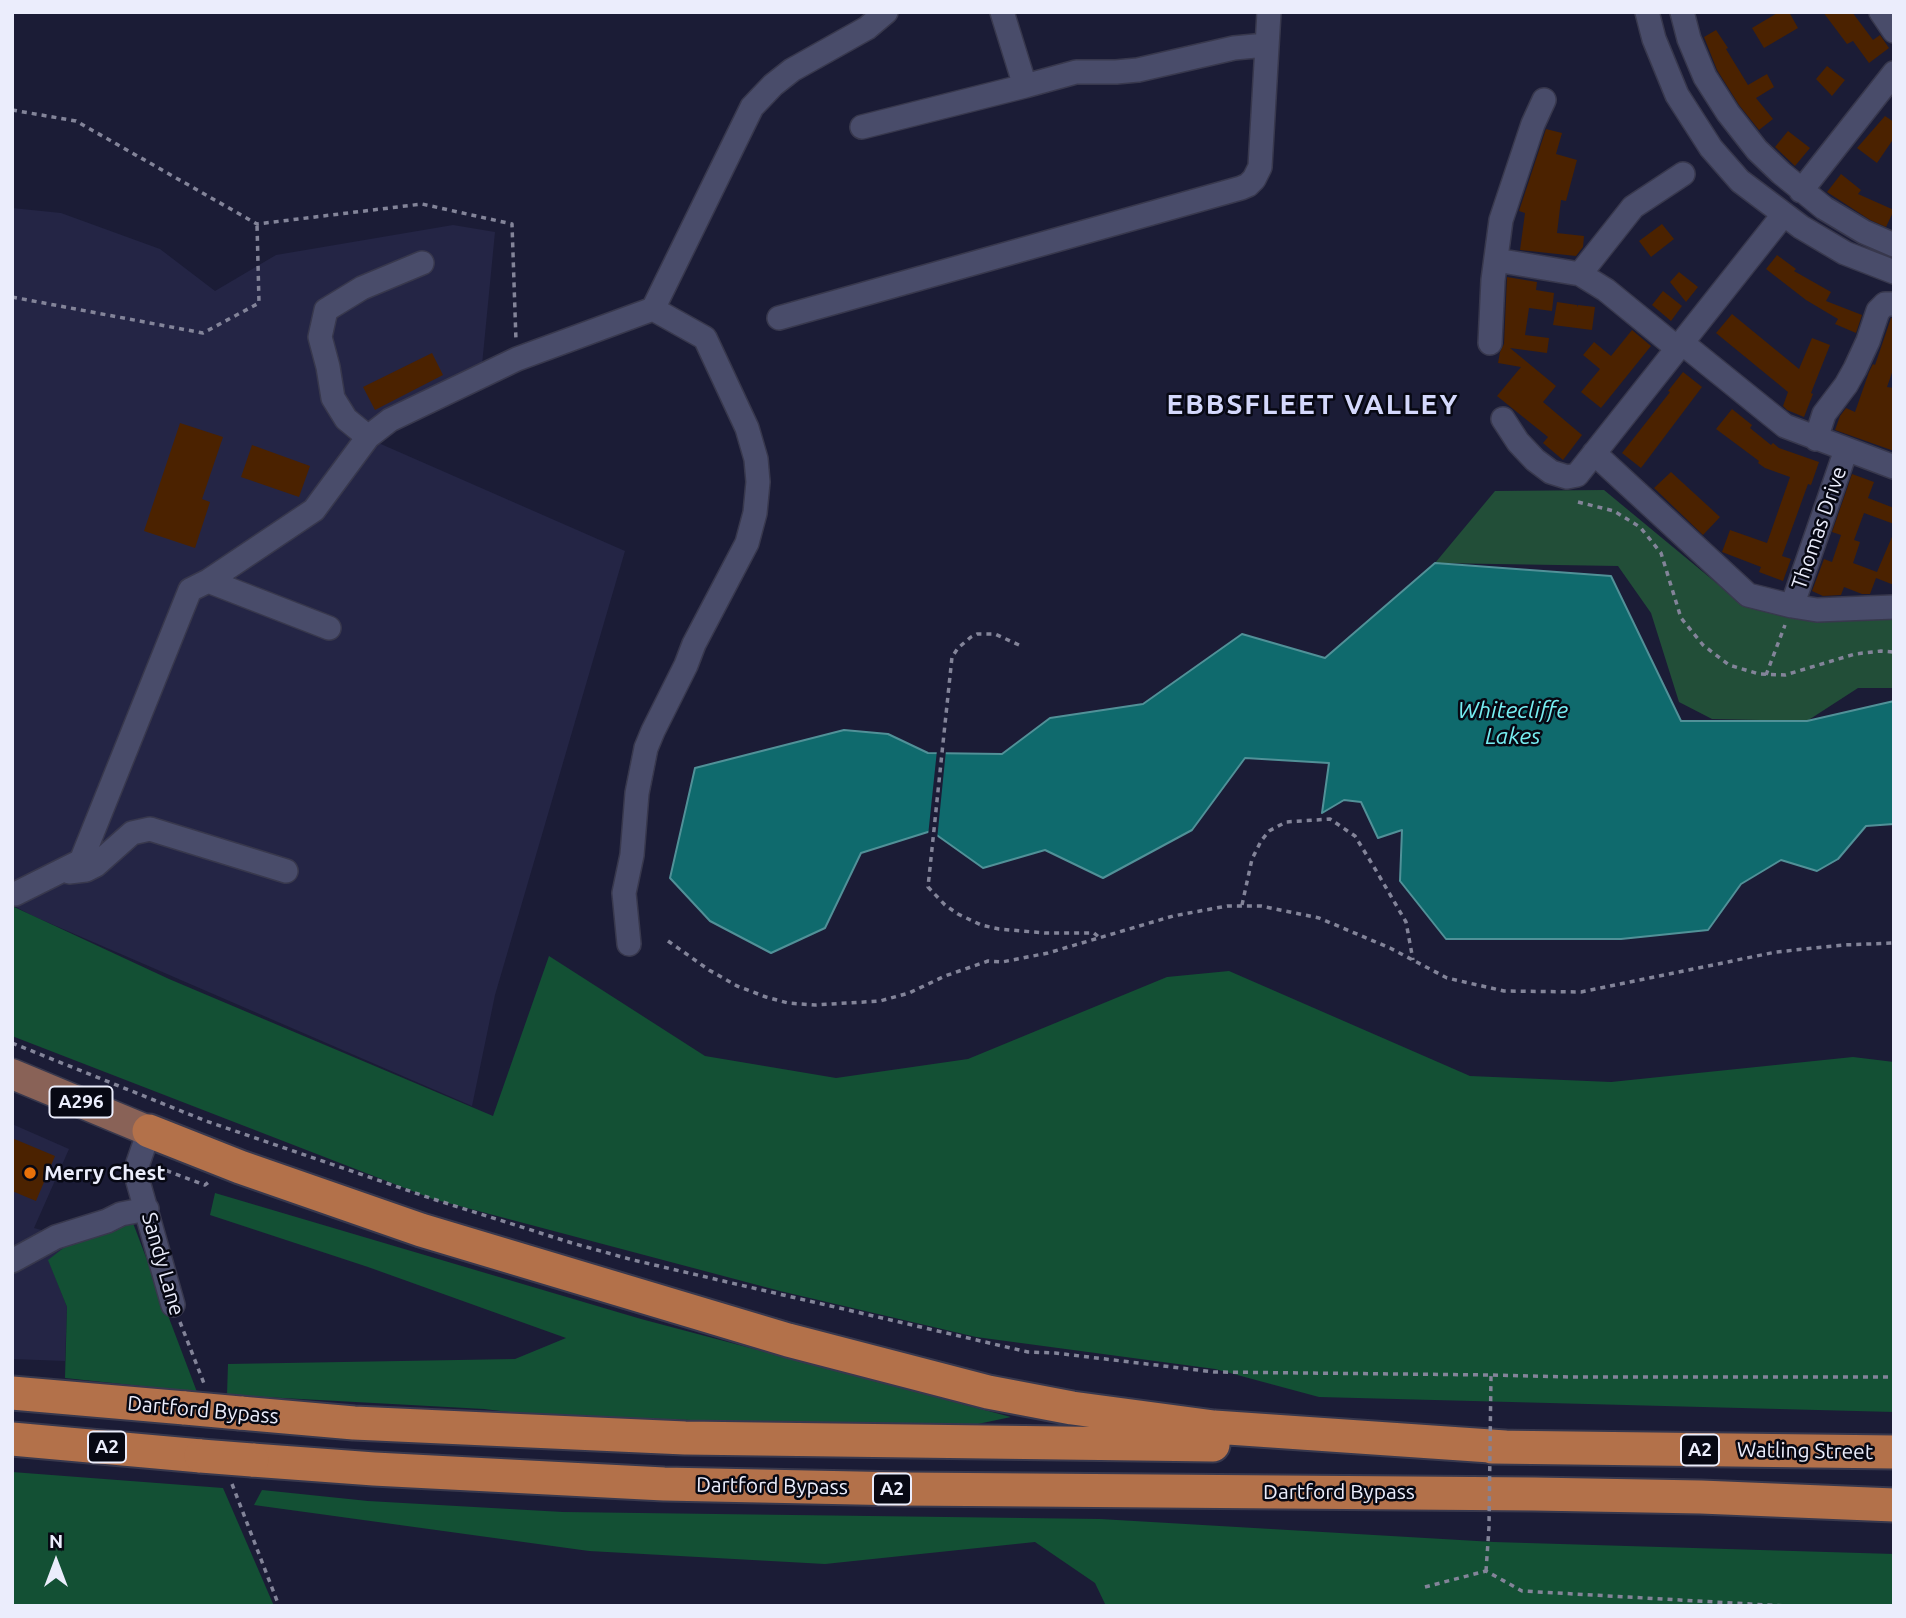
<!DOCTYPE html>
<html>
<head>
<meta charset="utf-8">
<style>
  body { margin:0 }
  #map { position:relative; width:1906px; height:1618px; overflow:hidden; background:#1b1c36; font-family:Ubuntu,sans-serif }
  canvas { display:block }
  .frame { position:absolute; inset:0; border:14px solid #ebedfc; pointer-events:none }
  .north { position:absolute; left:21px; top:1527px; width:70px; height:70px; -webkit-text-stroke:5px #070813; paint-order:stroke; rotate:0deg; font-size:19px; font-weight:700; line-height:28px; text-align:center; color:#ebedfc }
  .north::after { content:''; display:block; margin:auto; width:24px; height:32px; background:#ebedfc; clip-path:polygon(50% 0,100% 100%,50% 72%,0 100%) }
</style>
</head>
<body>
<div id="map">
<canvas width="1906" height="1618"></canvas>
<div class="frame"></div>
<div class="north">N</div>
</div>
<script>
const g = document.querySelector('canvas').getContext('2d');
g.lineJoin = 'round';
function fillPath(path, color) { g.fillStyle = color; g.fill(path, 'evenodd'); }
const poly = rows => new Path2D(rows.map(r => 'M' + r).join(''));
function trace(path, color, width, dash) { g.strokeStyle = color; g.lineWidth = width; g.lineCap = dash ? 'butt' : 'round'; g.setLineDash(dash || []); g.stroke(path); }
function label(font, color, halo, rows, align = 'center') {
  g.font = font + ' Ubuntu,sans-serif'; g.lineWidth = 5; g.setLineDash([]); g.textBaseline = 'middle'; g.strokeStyle = halo; g.fillStyle = color; for (const [text, x, y, turn = 0] of rows) {
    g.save(); g.translate(x, y); g.rotate((+turn || 0) * Math.PI / 180); g.textAlign = isNaN(turn) ? turn : align; if (halo) g.strokeText(text, 0, 0); g.fillText(text, 0, 0); g.restore();
  }
}
fillPath(poly([
  [12,208,61,213,160,249,215,291,276,255,453,225,495,232,482,365,358,434,625,551,495,995,472,1106,33,916,12,905],
  [12,1124,69,1149,34,1228,75,1239,49,1261,67,1307,65,1361,12,1359]
]), '#242545');
fillPath(poly([
  [1604,490,1743,605,1894,617,1894,688,1858,688,1807,721,1712,719,1679,702,1651,613,1618,566,1435,563,1495,491]
]), '#224e38');
fillPath(poly([
  [12,906,169,979,493,1116,549,956,705,1056,836,1078,968,1059,1167,977,1229,971,1470,1076,1611,1082,1853,1057,1894,1062,1894,1412,1319,1397,1215,1369,976,1337,780,1291,433,1199,12,1036],
  [215,1193,641,1319,1011,1417,973,1425,745,1422,525,1414,484,1409,227,1395,228,1364,515,1359,566,1338,368,1267,210,1215],
  [133,1223,197,1392,65,1378,67,1307,48,1260,75,1239],
  [12,1472,223,1488,274,1606,12,1606],
  [262,1490,368,1501,563,1512,1100,1519,1494,1542,1894,1554,1894,1606,1106,1606,1095,1583,1035,1542,825,1564,589,1551,254,1505]
]), '#135034');
const water = poly([
  [1435,563,1611,576,1681,721,1807,721,1894,701,1894,824,1866,826,1838,859,1817,871,1781,860,1741,884,1708,930,1621,939,1446,939,1400,881,1402,830,1378,838,1361,802,1344,800,1322,813,1329,763,1245,758,1192,830,1103,878,1045,850,983,868,931,831,861,853,825,928,771,953,710,921,670,878,695,768,844,730,888,734,928,753,1002,754,1050,718,1143,704,1242,634,1325,658,1435,563]
]);
fillPath(water, '#0f6a6d');
trace(water, '#519198', 2);
fillPath(poly([
  [937,750,946,750,937,840,930,835,928,836]
]), '#1b1c36');
fillPath(poly([
  [1779,12,1789,12,1798,28,1764,48,1752,28],
  [1823,12,1852,12,1873,40,1880,35,1889,48,1869,63,1853,41,1847,44],
  [1716,30,1728,48,1726,49,1748,85,1767,74,1774,87,1756,98,1773,119,1759,130,1739,105,1717,70,1704,37],
  [1827,66,1845,80,1832,96,1816,79],
  [1885,116,1894,122,1894,138,1877,163,1857,148],
  [1546,129,1562,133,1556,154,1577,160,1566,201,1561,200,1557,233,1584,236,1583,247,1576,256,1520,250,1525,213,1519,211],
  [1788,131,1810,148,1795,166,1775,147],
  [1841,174,1861,190,1858,194,1894,210,1886,227,1870,220,1827,192],
  [1662,224,1674,239,1651,257,1639,241],
  [1777,255,1796,269,1794,271,1831,292,1826,301,1862,315,1856,333,1835,324,1838,319,1806,300,1766,269],
  [1679,272,1698,287,1686,302,1670,282],
  [1507,277,1537,282,1536,290,1554,293,1552,311,1529,308,1525,335,1549,338,1547,353,1510,348,1556,386,1543,402,1582,435,1563,460,1543,443,1548,437,1497,396,1521,367,1498,363,1500,352,1504,344],
  [1663,291,1682,306,1671,321,1652,305],
  [1557,302,1577,305,1577,307,1578,305,1595,307,1592,330,1553,325],
  [1732,314,1799,369,1812,338,1830,345,1811,393,1813,394,1804,417,1787,410,1783,406,1788,392,1716,333],
  [1891,318,1894,318,1894,367,1887,387,1894,388,1894,451,1835,430,1840,416,1846,408,1855,412,1869,372,1873,364,1875,365],
  [1632,330,1651,346,1601,408,1581,392,1600,369,1583,355,1594,342,1611,356],
  [432,353,443,375,375,410,363,387],
  [1683,372,1702,387,1641,468,1622,453,1670,392,1668,391],
  [1732,409,1752,425,1750,428,1771,445,1773,443,1779,448,1819,462,1811,485,1808,484,1782,556,1791,559,1783,581,1759,572,1761,567,1722,552,1730,530,1767,543,1790,477,1765,468,1758,463,1759,461,1716,429],
  [180,423,223,437,202,499,210,502,195,548,144,531],
  [252,445,310,466,299,497,241,477],
  [1671,472,1720,517,1703,535,1654,488],
  [1852,474,1874,482,1868,498,1894,508,1894,524,1864,513,1854,540,1860,542,1853,563,1877,572,1894,532,1894,585,1876,578,1870,594,1862,594,1844,587,1841,595,1823,596,1812,591,1824,559,1832,562,1841,535,1832,532],
  [12,1138,55,1156,36,1201,12,1191]
]), '#4b2200');
const minor = poly([
  [1002,12,1025,86,1076,72,1116,72,1138,70,1234,48,1266,45],
  [1647,12,1654,39,1677,95,1711,148,1740,181,1801,227,1845,253,1894,272],
  [1682,12,1689,39,1705,77,1728,113,1757,150,1781,173,1824,208,1864,232,1894,245],
  [1881,12,1894,31],
  [862,127,1025,86],
  [1801,191,1894,73],
  [1496,260,1580,274,1606,290,1677,348],
  [1580,274,1633,207,1683,174],
  [779,318,1241,188,1248,185,1254,179,1260,167,1269,12],
  [1681,342,1785,426,1894,467],
  [1490,343,1493,280,1501,220,1533,124,1544,100],
  [1503,419,1518,442,1535,460,1551,472,1567,477,1577,475,1784,214],
  [368,437,346,419,333,398,328,367,320,337,326,310,362,288,422,263],
  [1816,439,1824,414,1846,385,1855,369,1868,341,1878,311,1885,304,1894,304],
  [1594,453,1748,595,1792,606,1817,610,1894,607],
  [208,581,329,628],
  [1792,606,1846,450],
  [69,872,86,870,96,865,132,833,150,829,286,871],
  [12,894,15,894,81,861,190,590,208,581,314,510,368,437,390,420,517,359,653,309,752,107,773,85,792,70,867,28,886,12],
  [629,944,624,893,632,855,637,793,646,748,653,731,686,665,694,644,747,543,755,513,758,482,756,459,747,428,705,338,653,309],
  [149,1131,138,1163,137,1178,173,1305],
  [12,1261,56,1237,107,1221,121,1214,147,1209]
]);
const major = poly([
  [12,1074,149,1131]
]);
const highway = poly([
  [149,1131,240,1167,421,1230,788,1340,988,1392,1072,1408,1214,1427,1505,1447],
  [12,1393,185,1408],
  [240,1413,354,1423,685,1438,1213,1445],
  [12,1439,201,1456],
  [1492,1447,1894,1452],
  [252,1460,374,1469,664,1484,905,1489,1534,1494,1701,1497,1894,1505]
]);
trace(minor, '#38384d', 26);
trace(major, '#38384d', 33);
trace(highway, '#38384d', 37);
trace(poly([
  [12,110,76,121,257,224,422,204,512,224,516,341],
  [12,297,203,333,259,303,257,224],
  [1578,502,1614,511,1640,527,1661,553,1681,618,1703,645,1729,665,1759,674,1785,675,1855,654,1881,651,1894,652],
  [1019,645,995,634,977,634,971,637,958,648,952,657,928,887,945,905,958,914,981,925,999,929,1045,933,1094,933,1100,938],
  [1766,675,1785,625],
  [1242,905,1252,859,1261,841,1269,831,1286,822,1330,819,1355,836,1374,867,1406,922,1413,960],
  [668,941,709,970,737,986,766,997,788,1003,815,1005,880,1001,909,993,945,976,988,961,1002,962,1048,953,1173,916,1227,906,1261,906,1319,918,1390,948,1447,978,1504,991,1581,992,1776,952,1843,945,1894,943],
  [12,1043,206,1121,433,1199,572,1243,633,1260,1028,1352,1055,1353,1214,1372,1491,1375,1568,1377,1894,1377],
  [157,1167,205,1185,210,1181],
  [180,1322,205,1386],
  [232,1484,279,1606],
  [1425,1587,1486,1571,1522,1591,1785,1606]
]), '#838499', 3.5, [5, 5]);
trace(minor, '#494c6a', 23);
trace(major, '#896257', 30);
trace(highway, '#b3714a', 33);
const highwayBridge = poly([
  [185,1408,240,1413],
  [201,1456,252,1460]
]);
trace(highwayBridge, '#38384d', 37, []);
trace(poly([
  [1486,1571,1489,1527,1491,1375]
]), '#838499', 3.5, [5, 5]);
trace(highwayBridge, '#b3714a', 33);
for (const [x, y, r, color] of [
  [30,1173,7,"#e8710a"]
]) { const dot = new Path2D(); dot.arc(x, y, r, 0, 2 * Math.PI); g.fillStyle = color; g.fill(dot); trace(dot, '#070813', 2.5); }
for (const [x, y, w] of [
  [81,1102,63],
  [107,1447,38],
  [1700,1450,38],
  [892,1489,38]
]) { const box = new Path2D(); box.roundRect(x - w / 2, y - 15.5, w, 31, 5); g.fillStyle = '#070813'; g.fill(box); trace(box, '#ebedfc', 2); }
label('bold 19px', '#ebedfc', null, [
  ["A296",81,1102],
  ["A2",107,1447],
  ["A2",1700,1450],
  ["A2",892,1489]
]);
label('21px', '#ebedfc', '#070813', [
  ["Thomas Drive",1819,528,-71],
  ["Sandy Lane",163,1264,74],
  ["Dartford Bypass",203,1410,5],
  ["Watling Street",1805,1451,1],
  ["Dartford Bypass",772,1486,1],
  ["Dartford Bypass",1339,1492]
]);
label('bold 21px', '#ebedfc', '#070813', [
  ["Merry Chest",44,1173]
], 'left');
label('italic 23px', '#77eef2', '#070813', [
  ["Whitecliffe",1513,710],
  ["Lakes",1513,736]
]);
g.letterSpacing = '2px';
label('bold 28px', '#d4d8fc', '#070813', [
  ["EBBSFLEET VALLEY",1313,405]
]);
g.letterSpacing = '0px';
</script>
</body>
</html>
